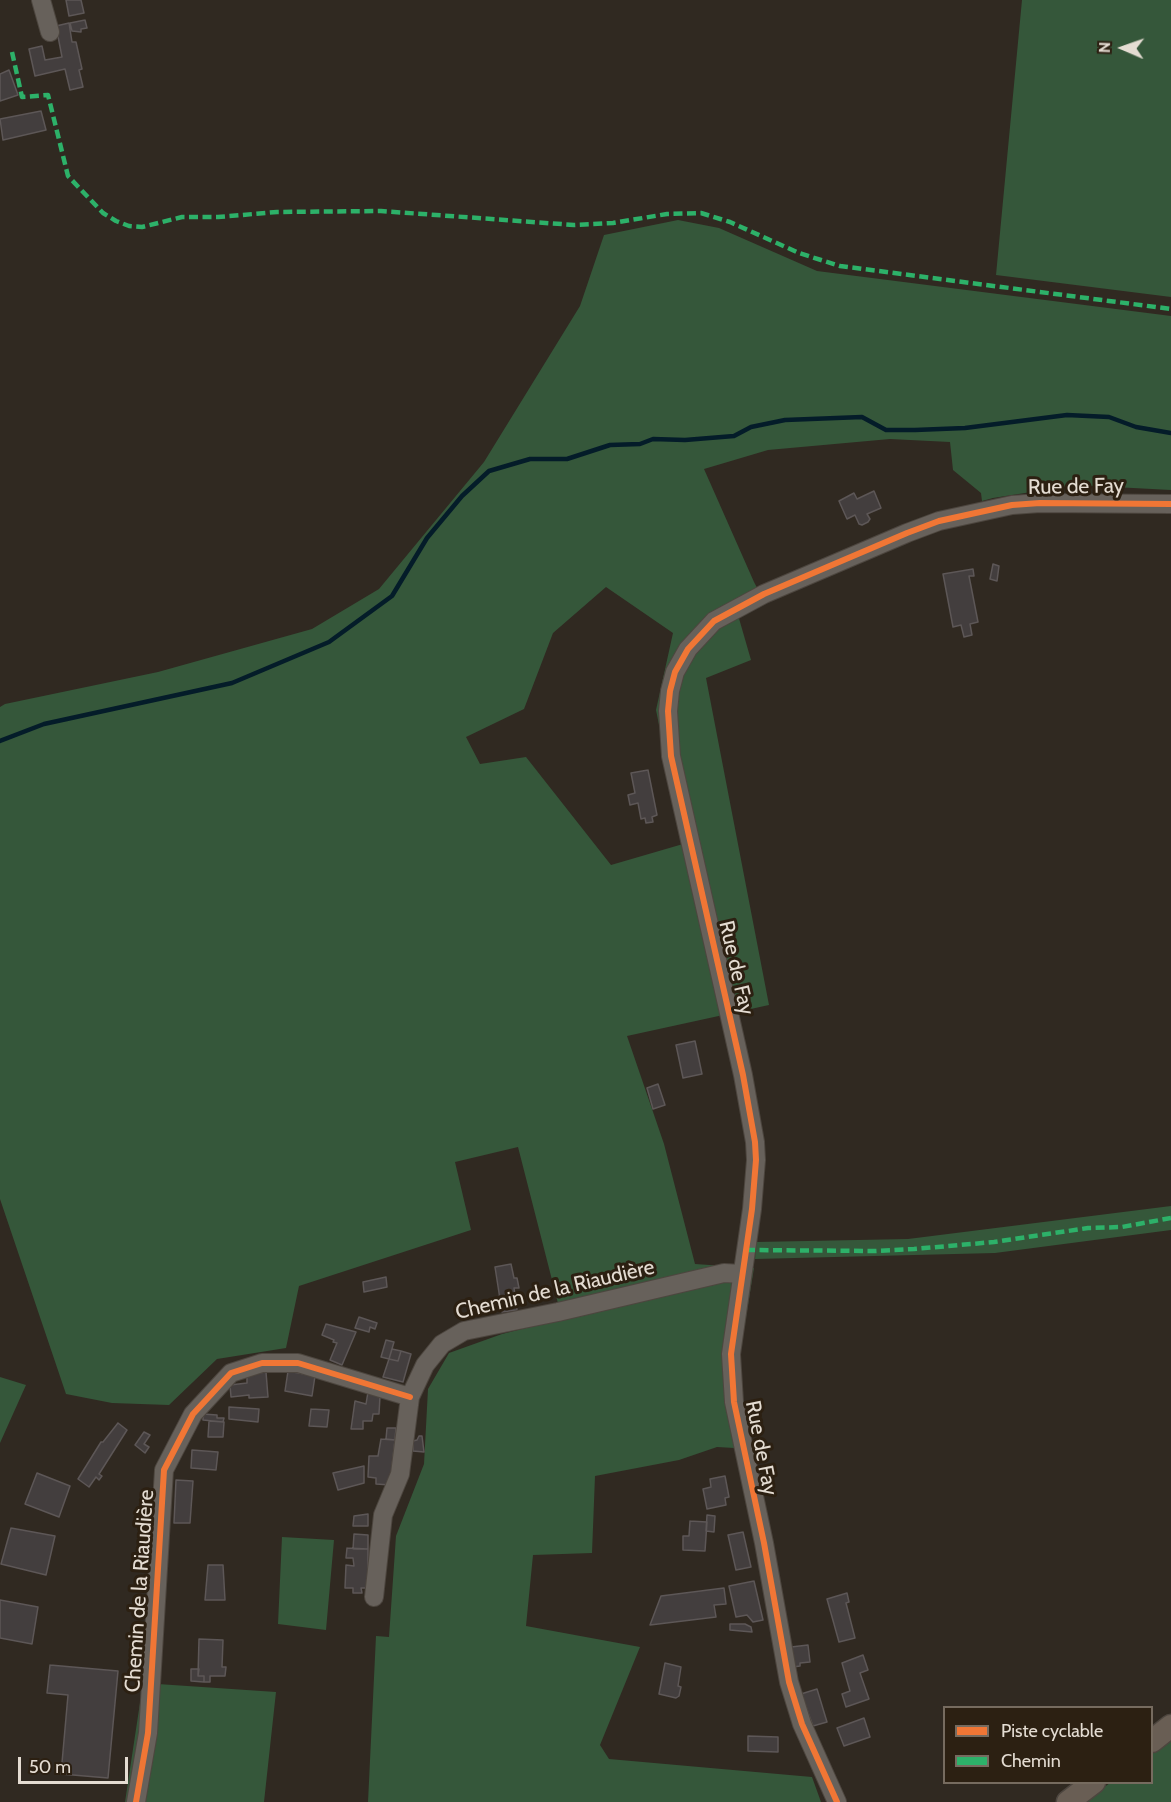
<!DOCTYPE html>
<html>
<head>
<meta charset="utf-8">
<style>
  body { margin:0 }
  #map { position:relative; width:1171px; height:1802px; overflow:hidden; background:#302921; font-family:Cabin,sans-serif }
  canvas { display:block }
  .legend { position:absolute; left:943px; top:1706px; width:210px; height:78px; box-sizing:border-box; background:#2c2012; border:2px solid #766b5f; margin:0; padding:8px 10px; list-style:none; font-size:18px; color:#e4dcd2 }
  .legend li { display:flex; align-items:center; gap:12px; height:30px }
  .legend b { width:30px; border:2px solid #766b5f }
  .north { position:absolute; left:1093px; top:18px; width:60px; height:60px; -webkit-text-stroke:4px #2c2012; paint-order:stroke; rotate:272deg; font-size:16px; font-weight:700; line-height:24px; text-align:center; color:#e4dcd2 }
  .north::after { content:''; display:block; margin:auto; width:21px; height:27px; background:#e4dcd2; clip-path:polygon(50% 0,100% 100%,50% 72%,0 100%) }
  .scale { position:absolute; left:18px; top:1757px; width:110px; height:27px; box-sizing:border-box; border:3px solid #e4dcd2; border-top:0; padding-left:8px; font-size:18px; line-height:21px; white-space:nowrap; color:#e4dcd2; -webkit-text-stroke:4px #2c2012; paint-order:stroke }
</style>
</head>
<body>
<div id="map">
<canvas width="1171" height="1802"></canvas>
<ul class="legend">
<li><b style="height:8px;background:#f07635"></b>Piste cyclable</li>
<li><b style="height:8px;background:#2db169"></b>Chemin</li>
</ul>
<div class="north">N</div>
<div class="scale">50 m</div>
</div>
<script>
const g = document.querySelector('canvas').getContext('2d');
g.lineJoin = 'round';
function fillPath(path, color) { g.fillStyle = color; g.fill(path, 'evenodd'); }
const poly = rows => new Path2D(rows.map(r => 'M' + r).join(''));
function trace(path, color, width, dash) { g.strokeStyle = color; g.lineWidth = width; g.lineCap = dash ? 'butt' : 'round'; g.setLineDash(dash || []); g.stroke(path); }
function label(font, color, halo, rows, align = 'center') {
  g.font = font + ' Cabin,sans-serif'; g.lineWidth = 6; g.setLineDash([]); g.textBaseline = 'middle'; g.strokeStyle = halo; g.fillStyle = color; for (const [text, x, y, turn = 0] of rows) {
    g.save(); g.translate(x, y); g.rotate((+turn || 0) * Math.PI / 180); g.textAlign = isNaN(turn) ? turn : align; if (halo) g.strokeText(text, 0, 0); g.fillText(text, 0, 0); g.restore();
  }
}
fillPath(poly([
  [1022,0,1171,0,1171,297,996,275],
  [678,220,719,228,817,271,1171,316,1171,490,1076,485,993,498,982,501,981,493,953,470,950,442,890,439,768,450,704,469,754,582,765,603,738,615,751,660,706,678,769,1005,627,1036,664,1144,695,1264,754,1268,739,1360,742,1401,752,1449,717,1447,679,1460,595,1476,592,1553,533,1555,526,1626,640,1647,600,1745,609,1759,812,1777,821,1802,368,1802,376,1636,389,1637,396,1536,424,1464,428,1389,449,1353,502,1334,562,1319,518,1147,455,1162,471,1230,299,1286,286,1348,217,1359,169,1405,112,1403,66,1394,0,1199,0,707,5,704,158,672,312,629,379,589,484,462,580,306,604,235],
  [606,587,673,633,656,710,683,844,611,865,526,757,480,764,466,737,524,709,553,633],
  [1171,1206,1171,1230,995,1253,755,1259,756,1242,908,1239],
  [0,1377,26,1385,0,1443],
  [282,1537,334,1540,326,1630,278,1624],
  [143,1683,276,1692,264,1802,125,1802],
  [1171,1739,1171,1802,1083,1802,1110,1783,1152,1782,1152,1753]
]), '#35573a');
trace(poly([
  [0,741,44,724,232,683,329,642,392,596,427,538,462,496,489,471,530,459,567,459,610,445,640,444,653,439,685,440,734,436,751,427,785,420,862,417,886,430,915,430,965,428,1067,415,1109,417,1136,427,1171,433]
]), '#041c29', 4.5);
const building = poly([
  [66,0,81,0,84,13,69,16,66,0],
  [85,20,87,28,81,29,81,32,72,31,70,23,85,20],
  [69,23,72,42,76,42,82,69,79,70,83,87,70,90,65,69,35,76,29,49,42,46,45,60,62,57,56,26,69,23],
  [9,70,18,95,0,101,0,74,9,70],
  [41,111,46,130,3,140,0,119,41,111],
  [874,491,881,508,867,514,870,519,868,522,862,525,859,524,855,515,847,519,839,501,854,493,857,499,874,491],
  [993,564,999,566,997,581,990,579,993,564],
  [973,569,974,576,969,576,978,622,970,624,972,635,964,637,961,625,953,627,943,574,973,569],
  [648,770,657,815,652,817,653,822,646,823,645,818,641,819,638,803,630,805,628,795,635,793,631,773,648,770],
  [695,1041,702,1074,683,1078,676,1045,695,1041],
  [658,1084,665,1105,653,1109,647,1088,658,1084],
  [511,1264,514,1278,517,1278,519,1288,514,1288,517,1310,502,1312,495,1267,511,1264],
  [386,1277,387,1287,364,1292,363,1282,386,1277],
  [359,1317,377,1323,375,1329,370,1327,369,1332,355,1328,359,1317],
  [326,1324,356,1332,342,1365,330,1360,337,1343,333,1342,334,1340,322,1335,326,1324],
  [386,1340,394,1342,389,1359,381,1357,386,1340],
  [392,1349,401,1351,398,1361,389,1359,392,1349],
  [401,1351,411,1354,403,1382,383,1377,389,1359,398,1361,401,1351],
  [288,1371,315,1376,312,1396,285,1391,288,1371],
  [266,1372,268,1397,249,1398,249,1395,231,1397,230,1385,247,1383,247,1374,266,1372],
  [368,1392,380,1396,379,1414,373,1414,372,1421,363,1421,363,1429,351,1429,355,1401,366,1404,368,1392],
  [229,1407,259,1409,258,1422,229,1419,229,1407],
  [311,1409,329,1410,327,1427,309,1426,311,1409],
  [203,1414,217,1415,217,1418,224,1418,223,1422,203,1420,203,1414],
  [209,1421,224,1422,223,1437,208,1437,209,1421],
  [118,1423,127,1430,99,1474,102,1476,99,1480,96,1477,89,1487,78,1479,101,1442,103,1442,118,1423],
  [387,1428,396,1428,395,1440,386,1439,387,1428],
  [144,1432,150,1435,144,1444,149,1447,145,1453,135,1445,144,1432],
  [419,1436,422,1436,424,1452,413,1451,413,1441,417,1440,419,1436],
  [381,1439,395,1440,390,1485,376,1484,376,1478,368,1477,369,1456,378,1456,381,1439],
  [192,1450,218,1452,216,1470,191,1468,192,1450],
  [364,1466,364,1483,338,1490,333,1473,364,1466],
  [37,1473,70,1486,59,1517,25,1504,37,1473],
  [725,1476,729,1497,725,1498,726,1505,707,1509,703,1489,711,1487,710,1479,725,1476],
  [176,1480,193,1481,190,1523,174,1523,176,1480],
  [368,1514,368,1526,353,1526,354,1516,368,1514],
  [707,1515,715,1516,714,1532,706,1531,707,1515],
  [690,1521,707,1522,705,1551,683,1550,683,1536,689,1536,690,1521],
  [11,1528,55,1536,46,1575,1,1564,11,1528],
  [743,1532,751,1567,736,1570,728,1535,743,1532],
  [354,1534,368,1535,368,1549,353,1549,354,1534],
  [347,1548,368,1549,368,1588,361,1588,362,1593,353,1593,353,1588,345,1588,346,1565,354,1566,353,1558,346,1558,347,1548],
  [208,1565,223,1565,225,1600,205,1600,208,1565],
  [754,1581,763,1620,753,1622,747,1615,736,1617,729,1586,754,1581],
  [724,1588,726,1604,714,1605,716,1617,650,1625,661,1596,724,1588],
  [847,1593,849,1602,846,1603,855,1638,839,1642,827,1599,847,1593],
  [0,1600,38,1607,32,1644,0,1638,0,1600],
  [730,1624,745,1624,751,1627,752,1632,730,1630,730,1624],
  [199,1639,223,1640,222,1667,226,1667,225,1676,210,1676,210,1682,204,1682,204,1676,198,1676,199,1639],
  [808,1645,810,1662,800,1663,800,1666,793,1667,791,1647,808,1645],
  [863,1655,868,1670,860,1673,869,1699,846,1707,842,1694,850,1691,842,1663,863,1655],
  [665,1663,681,1667,678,1686,681,1687,679,1696,676,1698,659,1694,665,1663],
  [50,1665,118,1671,108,1778,61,1774,68,1695,47,1693,50,1665],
  [191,1669,199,1669,198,1676,204,1676,204,1682,191,1681,191,1669],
  [817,1689,827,1722,813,1726,801,1694,817,1689],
  [864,1718,870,1737,844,1746,837,1728,864,1718],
  [748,1736,778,1737,778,1752,748,1751,748,1736]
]);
fillPath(building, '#433e3e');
trace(building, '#5d5757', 1.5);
const minor = poly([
  [41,0,50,32],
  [374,1597,383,1515,400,1474,410,1397,425,1365,442,1344,464,1331,558,1312,724,1273,742,1274],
  [136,1802,148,1733,164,1470,193,1414,231,1373,262,1363,298,1363,410,1397],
  [837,1802,802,1724,789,1682,764,1543,734,1402,731,1354,752,1209,756,1160,755,1142,743,1075,671,756,668,711,670,691,675,672,688,649,714,621,764,594,907,533,939,521,1012,505,1040,503,1171,504]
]);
const major = poly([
  [1152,1741,1171,1726],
  [1068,1802,1094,1782]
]);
trace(minor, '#4d463f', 20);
trace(major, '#4d463f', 25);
trace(minor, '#67615b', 18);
trace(major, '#695e54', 22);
trace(poly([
  [12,52,22,97,48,95,68,176,103,213,116,221,129,226,142,227,182,217,218,217,277,212,381,211,574,225,613,223,667,214,701,213,730,222,799,253,840,266,1171,309],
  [746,1250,876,1251,914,1249,994,1242,1088,1228,1122,1227,1171,1218]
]), '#2db169', 4.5, [9, 4.5]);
trace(poly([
  [136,1802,148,1733,164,1470,193,1414,231,1373,262,1363,298,1363,410,1397],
  [837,1802,802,1724,789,1682,764,1543,734,1402,731,1354,752,1209,756,1160,755,1142,743,1075,671,756,668,711,670,691,675,672,688,649,714,621,764,594,907,533,939,521,1012,505,1040,503,1171,504]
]), '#f07635', 6);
label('21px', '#e4dcd2', '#2c2012', [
  ["Rue de Fay",1076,487,-1],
  ["Rue de Fay",736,968,77],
  ["Chemin de la Riaudière",555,1290,-13],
  ["Rue de Fay",761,1448,79],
  ["Chemin de la Riaudière",140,1591,-86]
]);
</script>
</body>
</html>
